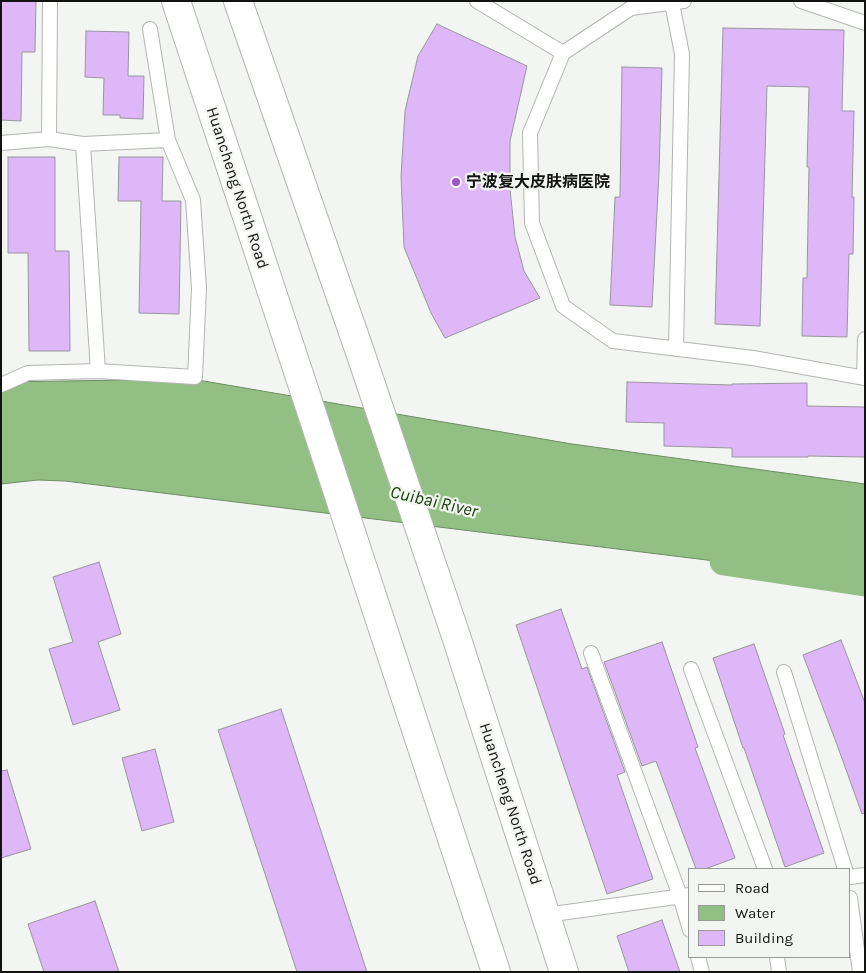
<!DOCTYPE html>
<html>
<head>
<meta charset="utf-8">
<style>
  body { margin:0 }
  #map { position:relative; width:866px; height:973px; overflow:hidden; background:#f2f5f2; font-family:Karla,sans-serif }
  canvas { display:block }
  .frame { position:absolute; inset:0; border:2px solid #121211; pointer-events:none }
  .legend { position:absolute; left:688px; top:868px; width:162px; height:90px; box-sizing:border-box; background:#f2f5f2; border:1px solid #989a98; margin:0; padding:6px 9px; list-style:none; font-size:15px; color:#121211 }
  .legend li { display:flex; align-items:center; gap:10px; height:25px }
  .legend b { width:25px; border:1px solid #989a98 }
</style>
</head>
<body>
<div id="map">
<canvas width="866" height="973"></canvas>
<div class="frame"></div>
<ul class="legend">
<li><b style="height:6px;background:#fff"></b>Road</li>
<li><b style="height:14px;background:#92c084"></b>Water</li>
<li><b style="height:14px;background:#ddb7f8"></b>Building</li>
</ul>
</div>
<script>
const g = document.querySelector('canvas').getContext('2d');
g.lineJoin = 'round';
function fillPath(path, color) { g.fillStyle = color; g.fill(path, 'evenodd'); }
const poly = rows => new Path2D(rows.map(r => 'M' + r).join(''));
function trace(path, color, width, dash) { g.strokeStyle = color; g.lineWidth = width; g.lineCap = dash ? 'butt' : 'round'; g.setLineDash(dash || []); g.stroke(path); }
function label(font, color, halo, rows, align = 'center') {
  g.font = font + ' Karla,"Noto Sans SC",sans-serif'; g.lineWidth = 4.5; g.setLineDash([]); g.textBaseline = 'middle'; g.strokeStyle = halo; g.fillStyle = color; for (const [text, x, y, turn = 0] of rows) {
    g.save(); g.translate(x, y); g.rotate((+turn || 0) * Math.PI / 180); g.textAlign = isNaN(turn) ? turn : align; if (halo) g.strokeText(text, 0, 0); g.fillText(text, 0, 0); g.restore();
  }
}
const water = poly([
  [192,379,572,444,865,484,865,583,788,570,65,481,38,480,1,484,1,382,192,379]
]);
fillPath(water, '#92c084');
trace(water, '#6c8c62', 1);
trace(poly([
  [724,561,865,582]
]), '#92c084', 29);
const building = poly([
  [1,1,36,1,35,52,22,52,21,121,1,120,1,1],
  [437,24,527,66,510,141,510,189,515,237,524,271,540,298,445,338,431,313,404,247,401,176,405,111,418,56,437,24],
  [723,28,844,30,842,111,854,111,852,197,854,197,853,254,849,254,847,337,802,336,803,278,807,278,809,167,807,167,809,87,767,86,760,326,715,324,723,28],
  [86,31,129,32,128,76,144,76,143,119,120,118,120,115,103,115,104,78,85,77,86,31],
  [622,67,662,68,659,173,652,307,610,305,615,197,620,197,622,67],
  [8,157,55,157,55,251,69,251,70,351,29,351,28,253,8,253,8,157],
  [119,157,163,157,162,201,181,201,179,314,139,313,141,201,118,201,119,157],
  [627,382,732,385,732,384,807,383,807,406,865,407,865,457,808,456,808,457,732,457,732,448,664,446,664,423,626,422,627,382],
  [99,562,121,634,98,642,120,710,73,725,49,649,73,642,53,577,99,562],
  [561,609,582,669,587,667,625,772,617,775,653,879,607,894,516,625,561,609],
  [841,640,865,703,865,813,862,814,836,742,803,655,841,640],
  [662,642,698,747,695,748,735,858,705,869,696,869,656,761,642,766,604,662,662,642],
  [754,644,785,734,783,735,824,853,785,867,744,748,743,748,713,658,754,644],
  [281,709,367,972,297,972,218,730,281,709],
  [155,749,174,822,142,831,122,758,155,749],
  [7,770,31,849,1,858,1,771,7,770],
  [95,901,119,972,44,972,28,924,95,901],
  [662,920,680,972,629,972,617,936,662,920]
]);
fillPath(building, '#ddb7f8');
trace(building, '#98969a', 1);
const lane = poly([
  [477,1,563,53],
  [684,1,631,8,563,53,530,133,532,223,563,306,613,341,753,358,865,378],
  [801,1,865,23],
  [672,3,682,54,676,349],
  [49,139,50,1],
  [1,143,49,139,83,144,168,140],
  [83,144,98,371],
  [864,378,865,339],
  [1,385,28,373,98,371,195,377,199,288,193,200,168,140,150,29],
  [591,653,680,896,690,930],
  [691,669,765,869],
  [784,672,845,869],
  [850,877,865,875],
  [850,898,860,972],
  [546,915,690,895],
  [698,957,702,972],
  [777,957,779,972]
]);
const primary = poly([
  [176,1,496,972],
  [238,1,360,352,456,636,564,972]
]);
trace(lane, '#b3b5b2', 16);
trace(primary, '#b3b5b2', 30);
trace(lane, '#fff', 14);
trace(primary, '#fff', 28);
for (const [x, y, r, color] of [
  [456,182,5,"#9e56c9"]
]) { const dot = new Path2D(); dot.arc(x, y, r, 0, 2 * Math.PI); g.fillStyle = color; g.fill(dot); trace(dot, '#f2f5f2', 2); }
label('bold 16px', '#121211', '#f2f5f2', [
  ["宁波复大皮肤病医院",466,182]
], 'left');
label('16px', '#121211', '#f2f5f2', [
  ["Huancheng North Road",237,188,72],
  ["Huancheng North Road",510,804,72]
]);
label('italic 18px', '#113d00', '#f2f5f2', [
  ["Cuibai River",434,502,13]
]);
</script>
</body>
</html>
